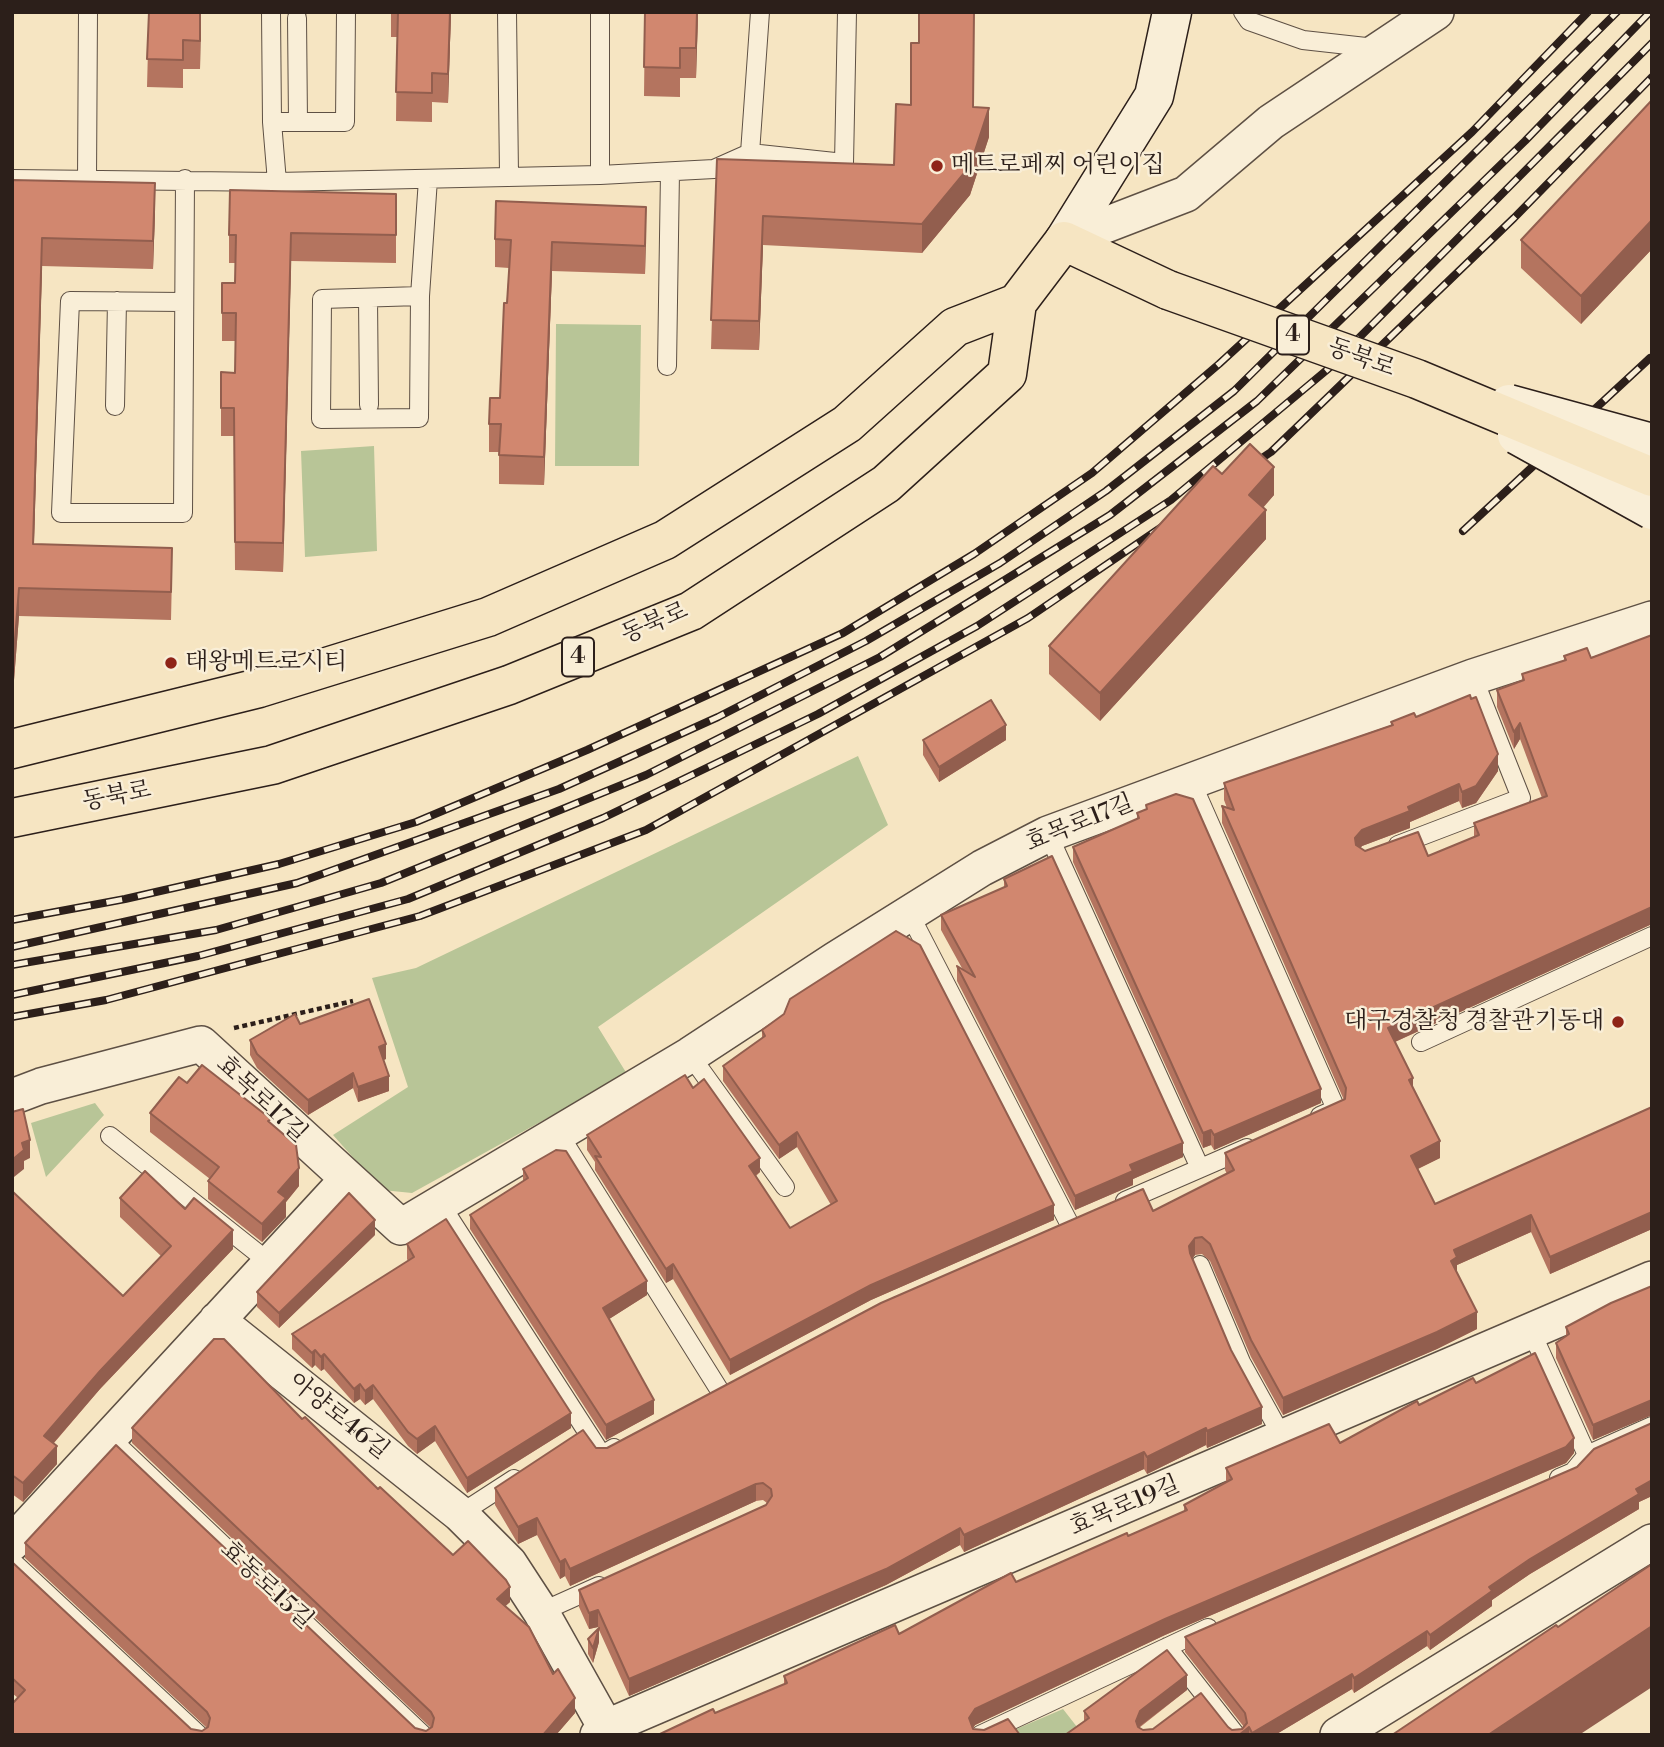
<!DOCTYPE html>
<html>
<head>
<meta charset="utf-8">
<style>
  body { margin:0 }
  #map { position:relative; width:1664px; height:1747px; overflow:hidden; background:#f6e5c2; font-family:"Libre Bodoni",serif }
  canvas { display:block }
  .frame { position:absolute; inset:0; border:14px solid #2c1f1a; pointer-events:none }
</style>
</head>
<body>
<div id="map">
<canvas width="1664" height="1747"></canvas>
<div class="frame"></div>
</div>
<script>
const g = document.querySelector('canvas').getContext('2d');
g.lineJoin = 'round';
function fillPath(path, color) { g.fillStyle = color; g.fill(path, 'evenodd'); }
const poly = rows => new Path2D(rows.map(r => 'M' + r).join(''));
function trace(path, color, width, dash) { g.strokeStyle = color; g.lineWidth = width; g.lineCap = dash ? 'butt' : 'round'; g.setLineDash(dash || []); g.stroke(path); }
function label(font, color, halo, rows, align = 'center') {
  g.font = font + ' "Libre Bodoni","Noto Serif KR",serif'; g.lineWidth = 5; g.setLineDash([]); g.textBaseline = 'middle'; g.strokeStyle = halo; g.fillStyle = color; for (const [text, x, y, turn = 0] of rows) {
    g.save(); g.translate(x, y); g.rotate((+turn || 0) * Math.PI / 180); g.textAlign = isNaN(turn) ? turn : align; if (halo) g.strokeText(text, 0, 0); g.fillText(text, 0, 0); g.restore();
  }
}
fillPath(poly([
  [556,324,641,325,639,466,555,466],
  [374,446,377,551,305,557,301,451],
  [858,756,888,825,598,1027,627,1074,412,1193,382,1190,333,1135,408,1087,372,978,416,968],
  [95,1103,104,1115,46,1177,31,1123],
  [1063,1709,1081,1732,1077,1735,1017,1735,1014,1730]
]), '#b8c597');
const service = poly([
  [271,12,272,122,277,182],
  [507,12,509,175],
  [600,12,600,175],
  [1243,12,1249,21,1303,40,1375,48],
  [297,18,298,122],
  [272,122,345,122,346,12],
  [750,153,760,12],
  [12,179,277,182,600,175,714,169,750,153,844,163,847,12],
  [87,179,88,12],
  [420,296,322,299,321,419,419,418,420,296,428,179],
  [368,298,369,405],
  [184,302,70,301,61,513,183,513,185,179],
  [667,366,670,172],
  [115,406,117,301],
  [1191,781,1336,1109,1320,1116],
  [1048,834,1200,1168],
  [1398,845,1521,798,1473,677],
  [909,913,1070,1225],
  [1421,1042,1652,936],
  [690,1055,785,1187],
  [559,1134,720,1391],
  [110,1136,270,1263],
  [1125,1201,1247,1148],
  [441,1205,602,1455,614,1448],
  [1200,1265,1241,1362,1283,1438],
  [1531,1331,1587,1455],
  [109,1437,423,1735],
  [1559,1478,1573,1472,1587,1455,1652,1426],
  [460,1514,514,1479],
  [12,1561,199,1735],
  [541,1612,599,1586],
  [1167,1647,1236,1735],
  [980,1735,1208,1628]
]);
const minor = poly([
  [1064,241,1186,194,1271,122,1436,12],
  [12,1097,41,1086,201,1044,401,1227,690,1055,835,960,982,868,1048,834,1473,677,1652,619],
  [217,1320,460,1514,509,1563,541,1612,610,1735],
  [12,1543,347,1180],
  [598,1735,605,1728,1652,1279],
  [1338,1735,1652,1542]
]);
const secondary = poly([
  [1064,241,1154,96,1172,12]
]);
const primary = poly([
  [12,749,259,688,488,617,665,540,847,424,955,327,1017,303],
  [12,818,272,765,509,685,691,611,886,484,1007,374,1017,303,1064,241,1168,290]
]);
trace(service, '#5e5044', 20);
trace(minor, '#5e5044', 38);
trace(secondary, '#2c1f1a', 41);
trace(primary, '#2c1f1a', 41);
trace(poly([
  [234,1028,353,1001]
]), '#2c1f1a', 4.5, [5, 3.5]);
trace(service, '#f9eed7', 18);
trace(minor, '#f9eed7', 35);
trace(secondary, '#f9eed7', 38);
trace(primary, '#f6e5c2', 38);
const rail = poly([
  [1247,468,1271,452,1514,218,1652,77],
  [1463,531,1650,358],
  [12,920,125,899,279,864,416,822,587,750,843,633,974,554,1092,473,1219,364,1472,132,1588,12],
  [12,947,297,883,559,789,718,717,866,641,1000,563,1106,491,1234,391,1617,12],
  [12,965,216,930,381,883,646,775,880,657,1110,515,1257,401,1525,141,1650,12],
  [12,995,198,956,408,899,603,818,818,714,977,626,1171,500,1328,369,1652,43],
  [12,1017,106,1000,420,916,646,830,1028,618,1166,524]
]);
trace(rail, '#2c1f1a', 8);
trace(rail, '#f9eed7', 5, [16]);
const secondaryBridge = poly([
  [1509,404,1652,443],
  [1517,435,1652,510]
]);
const primaryBridge = poly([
  [1168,290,1417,379,1652,477]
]);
trace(secondaryBridge, '#2c1f1a', 41, []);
trace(primaryBridge, '#2c1f1a', 41, []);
trace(secondaryBridge, '#f9eed7', 38);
trace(primaryBridge, '#f6e5c2', 38);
fillPath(poly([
  [149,12,201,12,200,69,183,69,183,88,147,87],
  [391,12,451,12,448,103,432,102,432,122,396,121,397,37,391,37],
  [644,12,698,12,696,78,680,78,680,97,644,96,645,12],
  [919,43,973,107,989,137,970,195,922,253,763,245,759,350,711,349,717,159,894,165,911,105],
  [1652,100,1652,249,1581,324,1521,268,1521,240],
  [12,180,155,211,153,269,42,266,34,544,172,575,171,620,19,616,14,680,12,679],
  [396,194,396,263,291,261,283,572,235,570,234,436,221,436,221,408,235,373,236,341,222,341,222,283,235,283,235,263,229,263,229,235],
  [646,235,645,274,552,271,544,485,499,484,499,452,489,452,489,424,500,398,509,268,495,267,495,239],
  [1222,474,1274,495,1263,508,1266,539,1100,721,1049,674,1049,646],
  [1652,635,1652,924,1395,1042,1440,1158,1418,1169,1435,1204,1652,1107,1652,1229,1550,1274,1531,1232,1457,1265,1457,1274,1477,1329,1437,1349,1283,1415,1251,1357,1210,1261,1202,1254,1195,1255,1192,1259,1262,1424,1207,1448,1206,1445,1147,1474,1144,1469,964,1552,960,1545,886,1585,629,1696,599,1630,599,1642,593,1663,588,1654,588,1639,599,1628,598,1627,589,1629,579,1607,579,1590,766,1505,767,1503,763,1500,756,1501,570,1586,565,1576,560,1579,537,1535,518,1544,495,1505,495,1488,596,1448,607,1448,1153,1211,1227,1174,1225,1170,1225,1153,1344,1100,1222,823,1222,806,1227,808,1224,800,1224,783,1391,725,1391,722,1416,717,1498,771,1476,803,1462,808,1459,801,1410,822,1410,828,1362,846,1360,848,1365,851,1428,856,1474,837,1474,823,1542,798,1520,739,1514,749,1497,707,1497,690,1522,681,1522,674,1564,661,1564,656,1591,658],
  [923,740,1006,740,939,782,923,755],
  [1146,805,1321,1103,1214,1150,1211,1145,1203,1148,1073,862,1073,847,1137,819,1137,813,1146,810],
  [1004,879,1183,1157,1133,1179,1133,1185,1075,1210,957,981,957,966,963,970,941,930,941,915,1004,887],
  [300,1024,386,1059,383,1060,389,1091,358,1102,353,1088,308,1115,257,1068,250,1055,250,1040],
  [762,1030,1054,1220,871,1300,730,1375,673,1279,666,1283,595,1170,595,1162,587,1150,587,1135,693,1088,760,1172,756,1176,790,1228,831,1205,797,1147,779,1159,723,1081,723,1066,762,1038],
  [187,1083,271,1124,299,1186,286,1202,286,1217,262,1242,208,1199,208,1181,210,1179,150,1132,150,1113],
  [523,1169,647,1295,609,1319,654,1414,606,1440,470,1229,470,1215,523,1182],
  [12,1191,123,1296,161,1256,120,1217,120,1198,185,1209,233,1249,100,1389,54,1443,57,1464,23,1502,12,1494],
  [375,1235,279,1328,257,1307,257,1292],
  [407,1244,571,1428,467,1493,435,1441,417,1454,408,1446,373,1399,365,1405,360,1399,354,1403,324,1369,321,1371,315,1365,312,1368,292,1349,292,1334,408,1261,407,1259],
  [1652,1286,1652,1415,1593,1440,1556,1358,1556,1343,1566,1336,1566,1327],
  [1476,1383,1574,1453,1566,1463,1165,1635,975,1725,973,1729,715,1713,784,1684,784,1676,899,1634,1016,1582,1184,1512,1184,1505,1226,1482,1226,1468,1340,1443,1419,1405],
  [302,1419,378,1489,453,1555,510,1602,505,1606,575,1713,556,1735,12,1735,18,1698,12,1693,12,1562,191,1729,202,1731,207,1728,25,1558,25,1543,415,1728,426,1731,431,1728,132,1443,132,1428],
  [1652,1423,1652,1496,1639,1502,1639,1509,1530,1574,1492,1600,1492,1606,1430,1650,1427,1646,1354,1693,1352,1689,1275,1735,1065,1735,1084,1721,1084,1711,1187,1690,1139,1728,1143,1730,1228,1727,1232,1730,1242,1729,1244,1727,1185,1652,1185,1637,1577,1467]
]), '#b4745f');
fillPath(poly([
  [200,12,201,12,200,69],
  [450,12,451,12,448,103,448,74],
  [697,12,698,12,696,78,696,48],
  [989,108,989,137,970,195,922,253,922,224],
  [155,183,155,211,153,269,153,241],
  [646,207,646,235,645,274,645,246],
  [763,216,763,245,759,350,759,321],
  [1652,220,1652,249,1581,324,1581,296],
  [291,233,291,261,283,572,283,543],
  [42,238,42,266,33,572,33,544],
  [552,242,552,271,544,485,544,457],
  [1274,467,1274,495,1249,523,1249,495],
  [1266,510,1266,539,1100,721,1100,693],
  [19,588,19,616,14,680,14,652],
  [1520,723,1520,739,1514,749,1514,732],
  [1006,725,1006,740,939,782,939,767],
  [1498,754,1498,771,1476,803,1462,808,1462,792],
  [1459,784,1459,801,1410,822,1410,828,1362,846,1355,855,1355,838,1362,830,1408,807],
  [1652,907,1652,924,1388,1045,1388,1028],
  [386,1044,386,1059,379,1062,379,1047],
  [353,1073,353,1088,308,1115,308,1100],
  [389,1076,389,1091,358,1102,358,1087],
  [1413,1078,1413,1095,1409,1080],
  [1321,1089,1321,1103,1214,1150,1214,1135],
  [1211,1130,1211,1145,1203,1148,1203,1133],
  [797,1132,797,1147,779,1159,779,1145],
  [30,1140,30,1158,24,1161,24,1169,14,1177,14,1187,12,1189,12,1160,22,1143],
  [1440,1141,1440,1158,1411,1172,1411,1156],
  [1183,1143,1183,1157,1133,1179,1133,1185,1075,1210,1075,1196,1130,1165],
  [760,1158,760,1172,749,1180,749,1166],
  [299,1168,299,1186,286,1202,286,1217,262,1242,262,1224,278,1192],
  [1054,1205,1054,1220,871,1300,730,1375,730,1360,871,1285],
  [1652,1212,1652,1229,1550,1274,1550,1257],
  [1531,1215,1531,1232,1457,1265,1457,1274,1451,1261,1454,1250],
  [375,1220,375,1235,279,1328,279,1313],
  [233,1230,233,1249,100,1389,44,1454,44,1436,100,1371],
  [1195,1238,1195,1255,1189,1263,1189,1246],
  [673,1264,673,1279,666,1283,666,1269],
  [647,1281,647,1295,603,1323,603,1308],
  [1477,1312,1477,1329,1437,1349,1283,1415,1283,1398],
  [315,1350,315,1365,312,1368,312,1353],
  [324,1354,324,1369,321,1371,321,1357],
  [360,1384,360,1399,354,1403,354,1389],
  [373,1385,373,1399,365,1405,365,1391],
  [654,1400,654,1414,606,1440,606,1425],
  [1652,1400,1652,1415,1593,1440,1593,1425],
  [1262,1407,1262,1424,1207,1448,1207,1431],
  [571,1413,571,1428,467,1493,467,1478],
  [435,1426,435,1441,417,1454,417,1439],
  [1206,1428,1206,1445,1147,1474,1147,1457],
  [1574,1438,1574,1453,1566,1463,1165,1635,975,1725,969,1733,969,1718,975,1709,1165,1619],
  [57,1446,57,1464,23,1502,23,1483],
  [1144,1452,1144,1469,964,1552,964,1535],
  [1652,1480,1652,1496,1639,1502,1639,1509,1530,1574,1492,1600,1492,1606,1430,1650,1430,1635,1489,1587,1636,1489],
  [756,1484,756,1501,570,1586,570,1569],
  [537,1518,537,1535,518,1544,518,1527],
  [960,1528,960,1545,886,1585,629,1696,629,1679],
  [565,1559,565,1576,560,1579,560,1562],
  [510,1587,510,1602,497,1614,497,1599],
  [598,1610,598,1627,589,1629,589,1613],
  [1652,1626,1652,1687,1579,1735,1488,1735],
  [599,1628,599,1642,593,1663,593,1648],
  [1427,1631,1427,1646,1354,1693,1354,1678],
  [1352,1674,1352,1689,1275,1735,1252,1735,1252,1733],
  [1187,1675,1187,1690,1140,1726,1136,1735,1136,1721,1140,1711],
  [575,1698,575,1713,556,1735,543,1735],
  [1249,1727,1249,1735,1239,1735]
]), '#925e4e');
const building = poly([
  [149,12,200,12,200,41,183,40,183,60,147,59,149,12],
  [398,12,450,12,448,74,432,73,432,93,396,92,398,12],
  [645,12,697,12,696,48,680,48,680,68,644,67,645,12],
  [919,12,974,12,973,107,989,108,970,166,922,224,763,216,759,321,711,320,717,159,894,165,896,104,911,105,911,43,919,43,919,12],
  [1652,100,1652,220,1581,296,1521,240,1652,100],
  [12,180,155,183,153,241,42,238,33,544,172,548,171,592,19,588,14,652,12,652,12,180],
  [230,190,396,194,396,235,291,233,283,543,235,542,234,408,221,408,221,372,235,373,236,313,222,313,222,283,235,283,236,235,229,235,230,190],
  [496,201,646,207,645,246,552,242,544,457,499,455,501,424,489,424,490,398,500,398,504,303,507,303,511,240,495,239,496,201],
  [1250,444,1274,467,1249,495,1266,510,1100,693,1049,646,1213,466,1222,474,1250,444],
  [1652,635,1652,907,1388,1028,1413,1078,1409,1080,1440,1141,1411,1156,1435,1204,1652,1107,1652,1212,1550,1257,1531,1215,1454,1250,1457,1257,1451,1261,1477,1312,1437,1332,1283,1398,1251,1340,1210,1244,1202,1237,1195,1238,1189,1246,1190,1253,1231,1350,1262,1407,1207,1431,1206,1428,1147,1457,1144,1452,964,1535,960,1528,886,1569,629,1679,598,1610,589,1613,579,1590,766,1505,772,1496,771,1489,763,1483,756,1484,570,1569,565,1559,560,1562,537,1518,518,1527,495,1488,583,1430,596,1448,607,1448,881,1303,1143,1189,1153,1211,1234,1170,1225,1153,1345,1099,1346,1088,1222,806,1234,810,1224,783,1393,725,1391,722,1414,713,1416,717,1470,695,1471,699,1476,697,1498,754,1476,786,1462,792,1459,784,1408,807,1410,811,1362,830,1355,838,1356,845,1365,851,1418,832,1428,856,1479,835,1474,823,1547,796,1520,723,1514,732,1497,690,1524,680,1522,674,1566,660,1564,656,1587,648,1591,658,1652,635],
  [991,700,1006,725,939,767,923,740,991,700],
  [1176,794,1193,799,1321,1089,1214,1135,1211,1130,1203,1133,1073,847,1139,818,1137,813,1147,809,1146,805,1176,794],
  [1052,856,1183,1143,1130,1165,1133,1171,1075,1196,957,966,975,977,941,915,1007,886,1004,879,1052,856],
  [896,931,920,945,1054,1205,871,1285,730,1360,673,1264,666,1269,595,1156,601,1157,587,1135,685,1075,693,1088,704,1079,760,1158,749,1166,790,1228,837,1201,797,1132,779,1145,723,1066,765,1036,762,1030,784,1014,790,999,896,931],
  [369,999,386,1044,379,1047,389,1076,358,1087,353,1073,308,1100,257,1054,250,1040,295,1014,300,1024,369,999],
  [202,1065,271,1119,268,1121,296,1145,299,1168,278,1192,286,1198,262,1224,208,1181,219,1167,150,1113,179,1077,187,1083,202,1065],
  [23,1109,30,1140,22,1143,24,1150,12,1160,12,1112,23,1109],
  [556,1150,566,1151,647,1281,603,1308,654,1400,606,1425,470,1215,528,1178,523,1169,556,1150],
  [145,1171,185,1209,194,1198,233,1230,100,1371,44,1436,57,1446,23,1483,12,1475,12,1191,123,1296,171,1246,120,1198,145,1171],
  [349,1193,375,1220,279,1313,257,1292,349,1193],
  [446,1219,571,1413,467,1478,435,1426,417,1439,408,1432,373,1385,365,1391,360,1384,354,1389,324,1354,321,1357,315,1350,312,1353,292,1334,414,1257,407,1244,446,1219],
  [1652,1286,1652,1400,1593,1425,1556,1343,1569,1334,1566,1327,1611,1303,1652,1286],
  [214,1339,224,1339,302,1419,305,1417,378,1489,380,1487,453,1555,468,1541,506,1580,510,1587,497,1599,529,1627,553,1674,558,1669,575,1698,543,1735,12,1735,12,1704,25,1690,12,1678,12,1562,191,1729,202,1731,208,1727,210,1718,207,1712,25,1543,116,1445,415,1728,426,1731,432,1727,434,1718,431,1712,132,1428,214,1339],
  [1535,1353,1574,1438,1566,1447,1165,1619,975,1709,969,1718,973,1729,984,1730,1008,1719,1020,1735,660,1734,713,1709,715,1713,787,1683,784,1676,895,1625,899,1634,1011,1573,1016,1582,1127,1533,1128,1536,1187,1510,1184,1505,1232,1479,1226,1468,1329,1424,1340,1443,1417,1401,1419,1405,1473,1378,1476,1383,1535,1353],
  [1652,1423,1652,1480,1636,1489,1639,1494,1530,1559,1489,1587,1492,1591,1430,1635,1427,1631,1354,1678,1352,1674,1252,1733,1249,1727,1239,1735,1065,1735,1089,1718,1084,1711,1167,1650,1187,1675,1140,1711,1136,1721,1138,1727,1143,1730,1153,1729,1201,1693,1228,1727,1232,1730,1242,1729,1247,1723,1245,1713,1185,1637,1577,1467,1594,1449,1652,1423],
  [1652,1564,1652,1626,1488,1735,1392,1735,1556,1625,1558,1627,1652,1564],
  [599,1628,593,1648,588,1639,599,1628]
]);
fillPath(building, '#d1876f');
trace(building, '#925e4e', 2);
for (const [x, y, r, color] of [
  [937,166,7,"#8f2418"],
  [171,663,7,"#8f2418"],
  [1618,1022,7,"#8f2418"]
]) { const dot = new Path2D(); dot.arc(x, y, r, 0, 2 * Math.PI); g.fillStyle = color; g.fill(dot); trace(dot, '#f9eed7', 2.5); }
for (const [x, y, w] of [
  [1293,335,32],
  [578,657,32]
]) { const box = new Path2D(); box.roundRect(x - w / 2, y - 19.5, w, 39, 5); g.fillStyle = '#f9eed7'; g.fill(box); trace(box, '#2c1f1a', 2); }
label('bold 23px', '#2c1f1a', null, [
  ["4",1293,335],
  ["4",578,657]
]);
label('24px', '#2c1f1a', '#f9eed7', [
  ["메트로페찌 어린이집",951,166],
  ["태왕메트로시티",185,663],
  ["대구경찰청 경찰관기동대",1604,1022,"right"]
], 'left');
label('24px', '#2c1f1a', '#f9eed7', [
  ["동북로",1361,359,20],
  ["동북로",655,624,-23],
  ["동북로",117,797,-11],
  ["효목로17길",1080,824,-22],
  ["효목로17길",261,1100,43],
  ["아양로46길",338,1417,39],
  ["효목로19길",1125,1507,-23],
  ["효동로15길",266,1586,43]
]);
</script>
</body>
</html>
